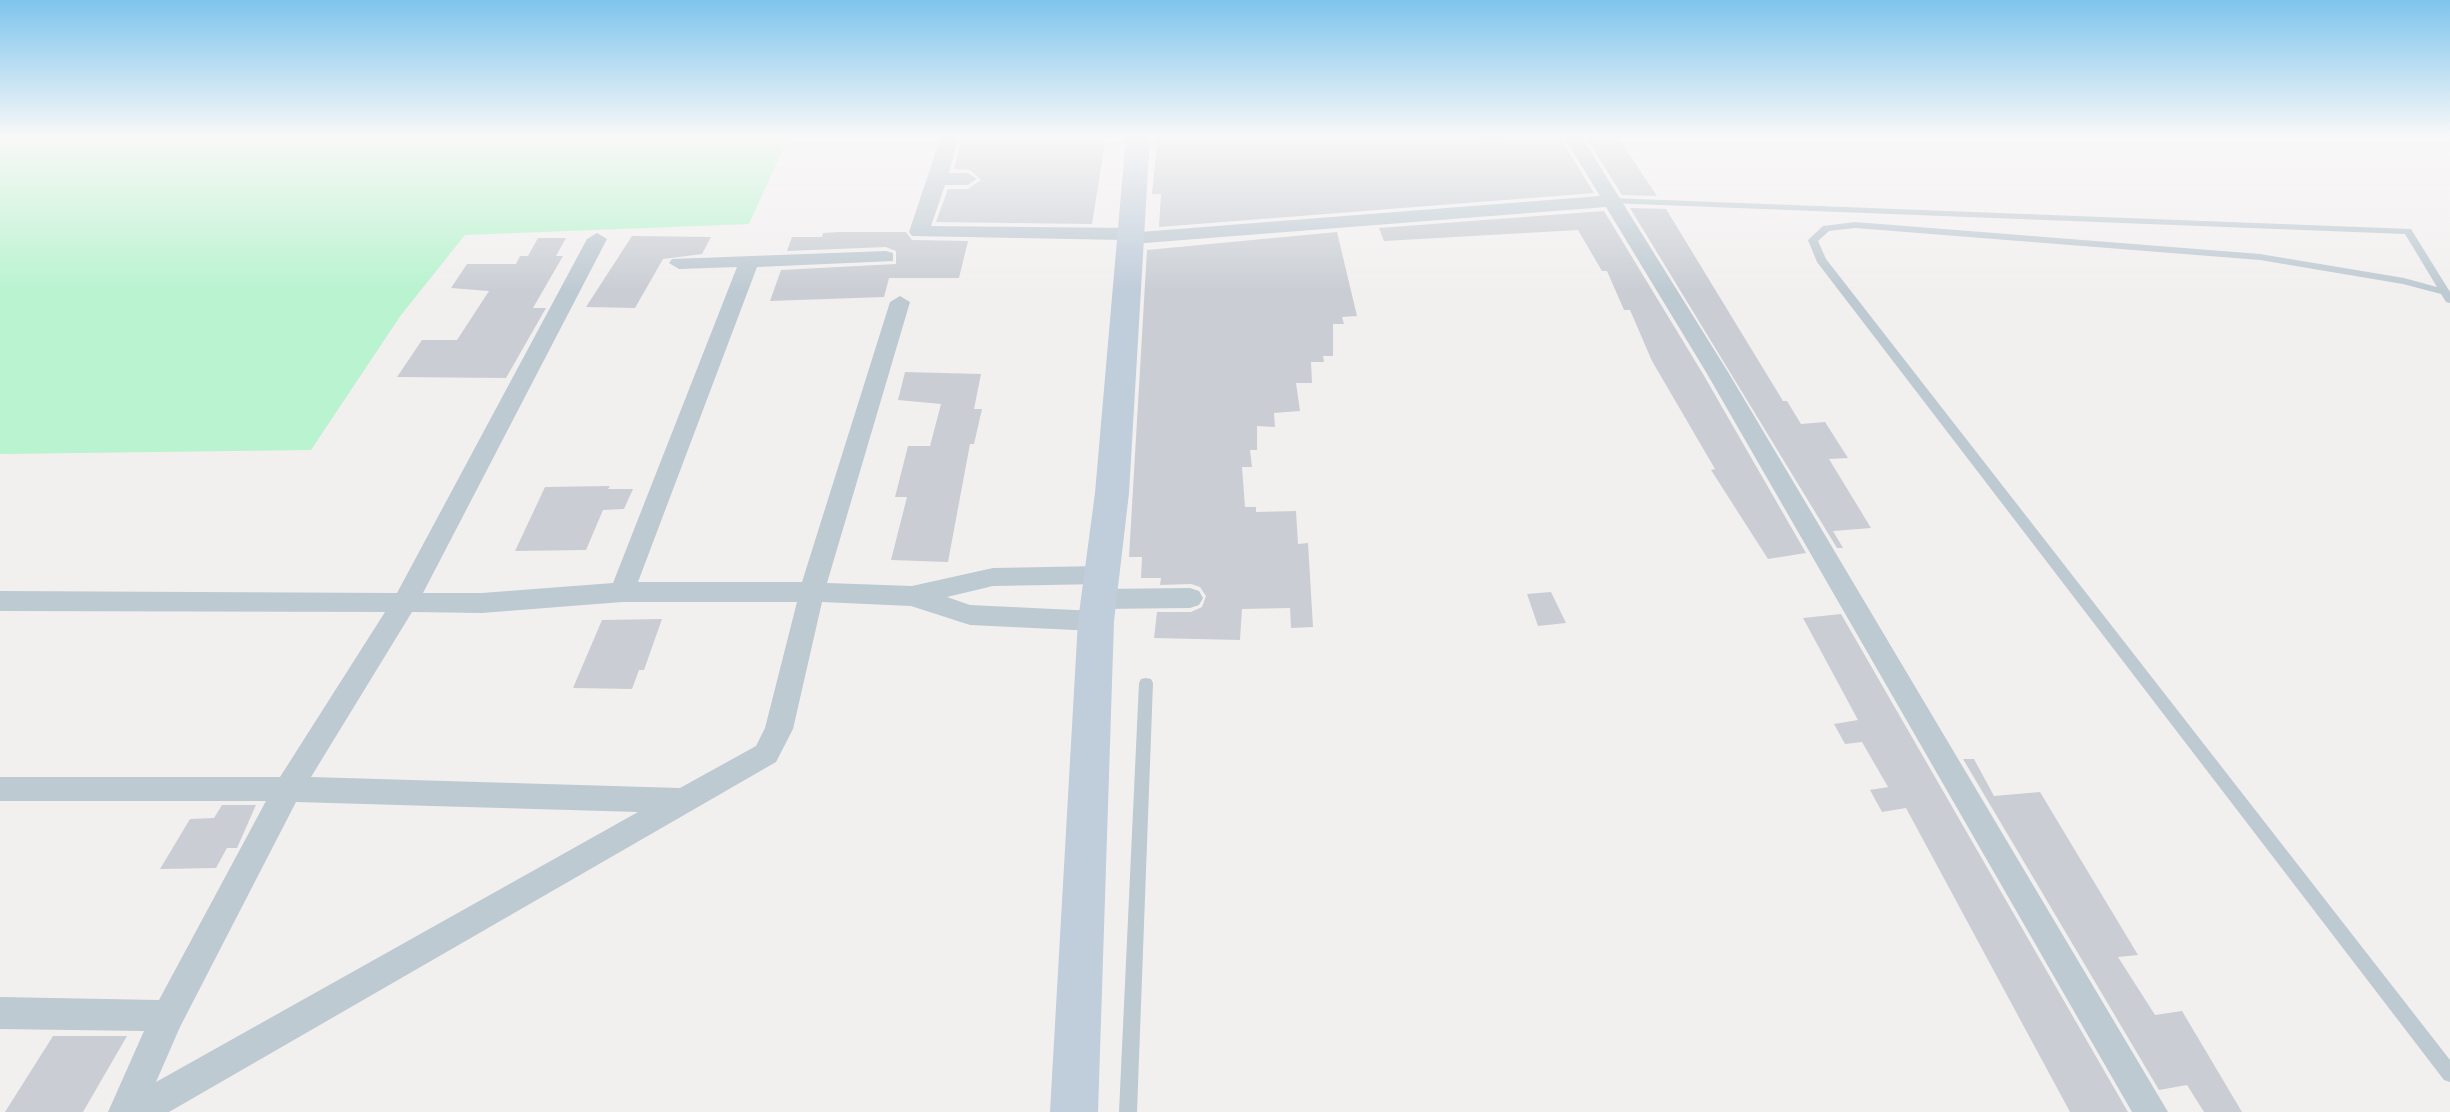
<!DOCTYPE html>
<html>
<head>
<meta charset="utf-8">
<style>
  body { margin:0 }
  canvas { display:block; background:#f2efef }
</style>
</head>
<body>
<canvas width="2450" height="1112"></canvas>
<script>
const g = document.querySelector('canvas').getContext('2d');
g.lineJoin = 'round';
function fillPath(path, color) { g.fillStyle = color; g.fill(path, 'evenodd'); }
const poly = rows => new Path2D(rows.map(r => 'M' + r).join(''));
fillPath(poly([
  [0,136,789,136,749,224,465,235,401,315,311,450,0,454]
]), '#b9f3cf');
fillPath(poly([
  [962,136,1106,136,1092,224,936,222,948,189,968,189,981,180,970,170,954,169],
  [1158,136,1399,136,1400,139,1559,136,1594,193,1159,227,1161,194,1152,194],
  [1585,136,1617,136,1657,196,1622,195],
  [1630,208,1666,209,1783,401,1787,401,1801,424,1825,422,1848,458,1829,459,1871,528,1833,531,1843,548,1837,548],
  [1604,211,1703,374,1806,553,1768,559,1711,470,1715,469,1652,361,1630,310,1624,310,1607,271,1602,271,1578,230,1384,241,1379,228],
  [839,232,906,232,912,240,968,241,959,278,889,278,884,297,770,301,781,270,896,264,896,251,886,247,787,251,792,237,822,237,823,233],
  [1337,232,1357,316,1342,317,1344,324,1333,324,1333,356,1323,356,1324,362,1311,362,1312,383,1296,383,1300,411,1274,413,1275,427,1257,426,1257,450,1250,450,1252,467,1242,467,1245,507,1256,507,1256,512,1296,511,1298,544,1308,543,1313,627,1291,628,1290,608,1242,609,1240,640,1154,638,1157,612,1191,612,1202,607,1206,596,1200,587,1191,584,1160,585,1161,578,1141,578,1142,557,1129,557,1147,250],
  [632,236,711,237,702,254,663,259,635,308,586,307],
  [538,238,566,238,556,256,563,256,533,308,546,308,506,378,397,377,422,340,457,340,489,291,451,288,467,264,516,264,520,256,528,256],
  [905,372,981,374,974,409,982,409,974,444,970,444,948,562,891,560,907,497,895,497,908,446,930,446,941,404,898,400],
  [610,486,608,489,633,489,624,509,603,510,586,550,515,551,545,487],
  [1551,592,1566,623,1538,626,1527,594],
  [1841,614,2128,1112,2070,1112,1906,808,1882,812,1870,790,1888,787,1862,742,1845,744,1834,724,1858,720,1803,618],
  [662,619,644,670,639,670,632,689,573,688,602,620],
  [1963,759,1974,759,1994,796,2040,792,2138,955,2118,957,2155,1015,2182,1011,2242,1112,2204,1112,2187,1085,2159,1090],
  [222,805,256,805,237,848,227,848,216,868,160,869,190,819,214,818],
  [53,1036,127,1036,83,1112,5,1112]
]), '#caced4');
fillPath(poly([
  [1612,198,2411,229,2450,292,2450,303,2446,302,2441,294,2403,284,2260,260,1855,228,1829,231,1818,241,1826,259,2450,1060,2450,1082,2444,1080,1817,262,1808,240,1823,226,1855,222,2260,254,2404,278,2437,287,2405,234,1609,203,1609,199,1612,198],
  [1146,678,1151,679,1153,683,1137,1112,1119,1112,1139,683,1141,679,1146,678]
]), '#becad2');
fillPath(poly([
  [941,136,959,136,949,173,968,173,977,179,968,185,945,185,931,226,1132,228,1140,232,1600,196,1563,136,1581,136,1728,372,2168,1112,2132,1112,1706,372,1606,207,1132,244,1123,240,912,236,909,232,941,136],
  [597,233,607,239,423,593,482,593,613,583,737,267,679,269,669,263,672,259,886,251,893,253,893,261,757,267,638,582,802,582,890,302,900,296,910,302,827,583,912,586,993,568,1102,566,1111,568,1115,575,1111,582,1102,584,993,586,947,597,970,605,1096,611,1105,614,1109,621,1105,628,1096,631,970,625,911,606,822,602,793,729,776,762,169,1112,108,1112,144,1031,0,1029,0,997,159,1000,266,801,0,801,0,777,280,777,385,612,0,611,0,591,397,593,587,239,597,233],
  [622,602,797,602,765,728,756,746,680,788,311,777,412,612,482,613,622,602],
  [296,802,638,812,156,1082,180,1027,296,802],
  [1190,588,1199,591,1203,598,1199,605,1190,608,1099,609,1090,606,1086,599,1090,592,1099,589,1190,588]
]), '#becad2');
fillPath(poly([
  [1126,136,1150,136,1129,493,1114,621,1098,1112,1050,1112,1078,621,1095,493,1126,136]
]), '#c0cdda');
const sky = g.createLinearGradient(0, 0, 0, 291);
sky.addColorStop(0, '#7fc5ed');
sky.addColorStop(0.47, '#f9f8f8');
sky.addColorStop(1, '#f9f8f800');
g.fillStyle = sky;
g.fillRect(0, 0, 2450, 291);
</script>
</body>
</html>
